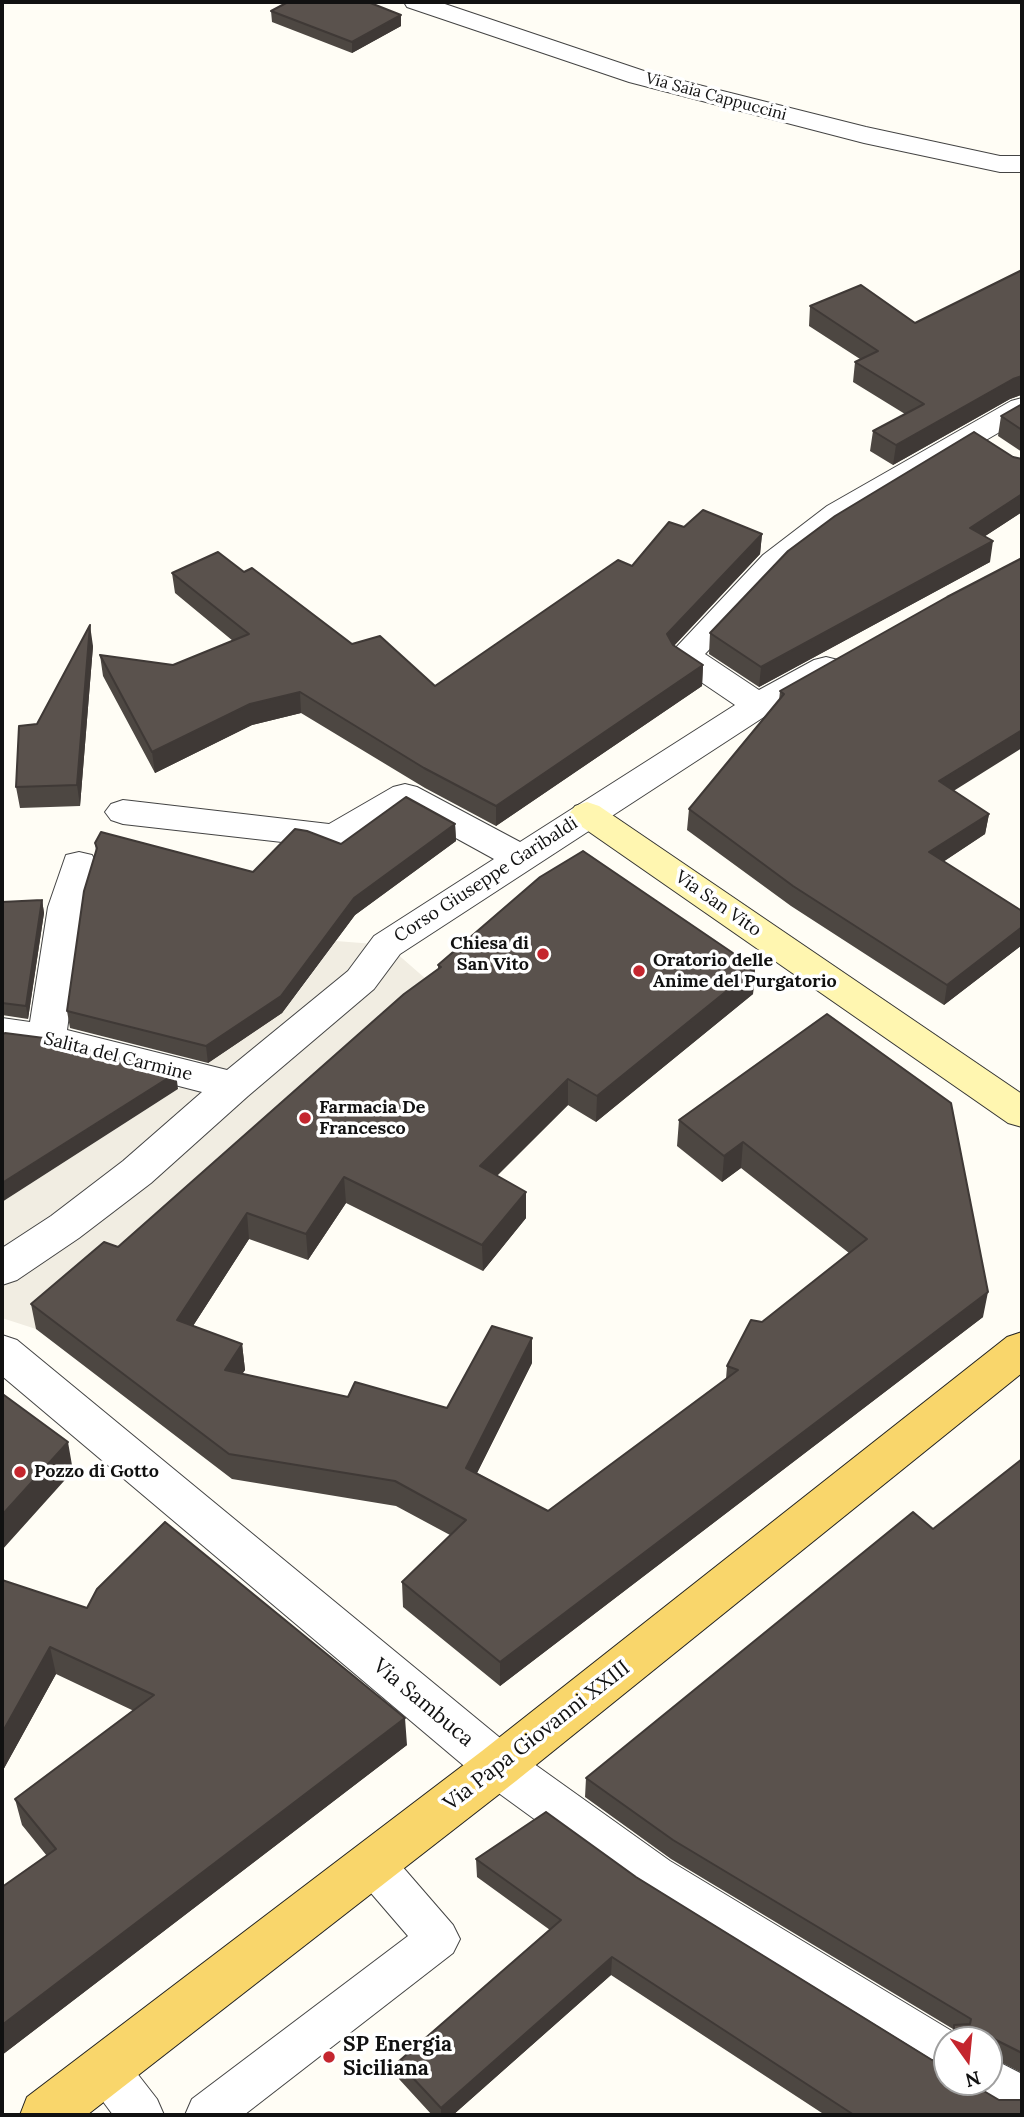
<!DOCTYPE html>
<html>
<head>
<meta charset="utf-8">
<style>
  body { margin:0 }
  #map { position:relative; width:1024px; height:2117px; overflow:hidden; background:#fffdf5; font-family:Lora,serif }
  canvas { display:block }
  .frame { position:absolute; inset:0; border:4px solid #111; pointer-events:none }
  .north { position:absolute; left:933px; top:2026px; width:70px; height:70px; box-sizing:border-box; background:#fff; border:2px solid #a0a0a0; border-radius:50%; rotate:165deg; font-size:19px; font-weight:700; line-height:28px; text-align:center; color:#111 }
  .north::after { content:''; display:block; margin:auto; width:24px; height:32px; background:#c4262e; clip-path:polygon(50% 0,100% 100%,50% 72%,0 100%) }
</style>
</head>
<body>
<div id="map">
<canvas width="1024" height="2117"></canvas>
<div class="frame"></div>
<div class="north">N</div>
</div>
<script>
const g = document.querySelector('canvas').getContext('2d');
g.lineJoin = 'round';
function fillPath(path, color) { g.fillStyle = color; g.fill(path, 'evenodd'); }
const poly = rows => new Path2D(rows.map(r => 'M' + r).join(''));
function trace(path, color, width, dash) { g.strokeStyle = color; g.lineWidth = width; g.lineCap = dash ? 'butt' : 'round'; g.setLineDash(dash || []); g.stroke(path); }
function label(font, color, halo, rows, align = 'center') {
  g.font = font + ' Lora,serif'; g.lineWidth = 7; g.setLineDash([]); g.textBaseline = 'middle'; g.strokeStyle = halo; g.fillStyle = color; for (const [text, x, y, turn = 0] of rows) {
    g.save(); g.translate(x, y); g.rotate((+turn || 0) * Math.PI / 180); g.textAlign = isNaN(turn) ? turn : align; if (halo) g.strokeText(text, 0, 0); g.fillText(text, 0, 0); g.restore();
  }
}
fillPath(poly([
  [336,941,387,945,442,993,36,1329,2,1318,2,1202,178,1089,212,1060,249,1035,296,995]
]), '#f1ede2');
const lane = poly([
  [373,1845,388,1850,453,1925,460,1939,453,1953,244,2115,185,2115,192,2099,408,1936,358,1878,352,1864,358,1850,373,1845],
  [106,2047,122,2054,157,2099,164,2115,113,2115,90,2084,84,2069,90,2054,106,2047]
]);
const street = poly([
  [404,2,439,2,647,72,866,127,1000,156,1022,156,1022,172,1000,172,864,143,629,82,407,7,404,2],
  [1022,398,1022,419,849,520,785,569,705,654,759,690,814,660,826,657,838,660,843,667,838,674,770,713,400,954,374,989,248,1096,151,1183,79,1238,17,1280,2,1285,2,1248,51,1216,123,1161,202,1092,47,1052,2,1046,2,1018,30,1022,48,907,66,855,79,852,92,855,97,864,84,907,67,1030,227,1070,348,971,374,936,494,859,405,810,348,844,335,848,123,824,111,820,105,812,111,804,123,800,329,824,393,787,405,784,417,787,520,842,735,705,673,663,668,656,763,555,827,506,1011,401,1022,398],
  [2,1335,17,1340,516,1751,670,1861,965,2039,947,2040,947,2082,929,2075,636,1893,482,1781,2,1376,2,1335],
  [989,2057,1022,2074,1022,2115,994,2115,970,2100,962,2082,989,2082,989,2057]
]);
const secondary = poly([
  [587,802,599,806,1022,1094,1022,1127,1008,1123,575,822,569,814,575,806,587,802]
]);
const primary = poly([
  [1022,1332,1022,1373,516,1781,87,2115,20,2115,27,2097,482,1751,1007,1337,1022,1332]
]);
trace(lane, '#444', 2);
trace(street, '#444', 2);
trace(secondary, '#333', 2);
trace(primary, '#222', 2);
fillPath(lane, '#fff');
fillPath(street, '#fff');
fillPath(secondary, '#fff6b0');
fillPath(primary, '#f9d66b');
fillPath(poly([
  [271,11,401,26,352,53,272,22],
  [1022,270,1022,396,1021,395,1010,399,893,465,870,451,873,431,905,414,853,382,855,362,860,359,809,326,810,306,915,323],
  [1022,404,1022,452,998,436,1001,416],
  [1013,457,1022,512,985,536,990,562,759,687,709,654,710,633],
  [684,527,762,534,760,554,674,646,703,665,702,686,496,826,425,788,301,713,252,725,155,773,103,676,100,655,173,665,233,641,175,593,172,573,244,572,352,644,435,686,632,566],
  [93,646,80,806,20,808,16,787,37,724],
  [780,691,953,791,989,814,985,834,943,862,1022,911,1022,945,944,1005,791,906,687,830,689,809,779,701],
  [455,824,456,841,355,915,282,1013,208,1063,70,1028,67,1011,96,851,95,843,253,872,341,844],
  [42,900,44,913,28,1019,2,1015,2,902],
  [438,965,755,968,753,994,596,1122,568,1105,497,1176,526,1218,483,1271,346,1203,308,1260,249,1239,193,1326,242,1344,245,1370,242,1374,348,1397,447,1408,532,1363,477,1473,548,1511,726,1379,727,1366,762,1322,849,1253,741,1168,722,1182,677,1146,679,1120,827,1014,983,1317,500,1686,403,1607,402,1582,450,1535,396,1506,232,1479,36,1329,31,1304,118,1247,438,969],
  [1022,1459,1022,2073,991,2057,989,2070,989,2040,950,2040,953,2029,671,1859,585,1797,586,1778,933,1529],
  [2,1580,407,1745,2,2055,2,1887,47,1856,22,1825,15,1799,134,1711,56,1674,2,1772],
  [476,1859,636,1877,1022,2115,825,2115,611,1975,453,2115,432,2115,399,2079,398,2062,550,1930,477,1877]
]), '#4d4742');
fillPath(poly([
  [401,15,401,26,352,53,352,42],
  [1022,376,1021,395,1010,399,893,465,896,445,1013,379],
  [1022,494,1022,512,967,548,970,528],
  [762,534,760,554,666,654,667,634],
  [993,541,990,562,759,687,761,667],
  [90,625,93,646,80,806,77,785],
  [703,665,702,686,496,826,496,806],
  [300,692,301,713,252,725,155,773,152,752,250,704],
  [1022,730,1022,748,936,802,939,781],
  [989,814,985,834,926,873,929,852],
  [455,824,456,841,355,915,282,1013,208,1063,206,1046,354,898],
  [42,900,44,913,28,1019,26,1006],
  [1022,927,1022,945,944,1005,947,985],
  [755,968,753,994,596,1122,597,1096],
  [176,1073,178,1089,2,1202,2,1183],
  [568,1079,568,1105,480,1192,480,1166],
  [743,1142,741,1168,722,1182,724,1156],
  [344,1177,346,1203,308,1260,306,1234],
  [526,1192,526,1218,483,1271,482,1245],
  [247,1213,249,1239,180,1346,177,1320],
  [988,1292,983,1317,500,1686,500,1662],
  [532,1338,532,1363,467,1493,466,1468],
  [242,1344,245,1370,228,1395,225,1370],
  [68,1442,73,1471,2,1550,2,1515],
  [50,1647,56,1674,2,1772,2,1733],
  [405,1718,407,1745,2,2055,2,2025],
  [612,1957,611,1975,453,2115,441,2115,441,2108]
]), '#3f3936');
const building = poly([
  [288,2,368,2,401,15,352,42,271,11,288,2],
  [1022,270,1022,376,1013,379,896,445,873,431,924,404,855,362,878,351,810,306,861,285,915,323,1022,270],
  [1022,404,1022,430,1001,416,1022,404],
  [974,432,1013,457,1022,459,1022,494,970,528,993,541,761,667,710,633,788,551,835,516,974,432],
  [703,510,762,534,667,634,673,645,703,665,496,806,424,768,300,692,250,704,152,752,100,655,173,665,249,634,172,573,218,552,244,572,252,568,352,644,380,636,435,686,618,560,632,566,669,522,684,527,703,510],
  [1022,558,1022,730,939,781,989,814,929,852,1022,911,1022,927,947,985,793,886,689,809,784,694,780,691,947,597,1022,558],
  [90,625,77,785,16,787,19,726,37,724,90,625],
  [406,797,455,824,354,898,281,996,206,1046,67,1011,84,891,97,848,95,843,101,832,253,872,295,829,307,831,341,844,406,797],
  [583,851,755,968,597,1096,568,1079,480,1166,526,1192,482,1245,344,1177,306,1234,247,1213,177,1320,242,1344,225,1370,348,1397,355,1382,447,1408,492,1326,532,1338,466,1468,548,1511,738,1370,727,1366,751,1320,762,1322,867,1239,743,1142,724,1156,679,1120,827,1014,951,1103,988,1292,500,1662,402,1582,466,1520,395,1481,229,1454,31,1304,104,1242,118,1247,404,994,441,967,438,965,540,877,583,851],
  [42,900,26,1006,2,1003,2,902,42,900],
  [5,1033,44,1038,176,1073,2,1183,2,1035,5,1033],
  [4,1395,68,1442,2,1515,2,1398,4,1395],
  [1022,1459,1022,2053,992,2038,991,2062,989,2062,989,2040,954,2040,954,2025,970,2024,971,2019,673,1840,586,1778,913,1512,933,1529,1022,1459],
  [165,1522,405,1718,2,2025,2,1887,56,1849,15,1799,154,1695,50,1647,2,1733,2,1580,87,1608,97,1589,165,1522],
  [546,1812,636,1877,932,2060,947,2065,947,2082,971,2082,972,2084,999,2100,1022,2100,1022,2115,854,2115,612,1957,441,2108,398,2062,561,1920,476,1859,546,1812]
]);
fillPath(building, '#5a524d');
trace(building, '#3f3936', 2);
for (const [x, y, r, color] of [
  [543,954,7,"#c4262e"],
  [639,971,7,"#c4262e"],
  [305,1118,7,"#c4262e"],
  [20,1472,7,"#c4262e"],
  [329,2057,7,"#c4262e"]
]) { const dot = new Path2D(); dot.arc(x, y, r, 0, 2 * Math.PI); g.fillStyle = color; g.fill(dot); trace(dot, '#fff', 2.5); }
label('16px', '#111', '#fff', [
  ["Via Saia Cappuccini",716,97,15]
]);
label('18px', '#111', '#fff', [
  ["Corso Giuseppe Garibaldi",486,880,-33],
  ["Via San Vito",718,904,35],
  ["Salita del Carmine",118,1057,14]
]);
label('bold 18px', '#111', '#fff', [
  ["Chiesa di",529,944,"right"],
  ["San Vito",529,965,"right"],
  ["Oratorio delle",653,961],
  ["Anime del Purgatorio",653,982],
  ["Farmacia De",319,1108],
  ["Francesco",319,1129],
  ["Pozzo di Gotto",34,1472]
], 'left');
label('21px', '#111', '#fff', [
  ["Via Sambuca",423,1703,40],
  ["Via Papa Giovanni XXIII",537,1736,-38]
]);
label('bold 21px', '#111', '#fff', [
  ["SP Energia",343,2045],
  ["Siciliana",343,2069]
], 'left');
</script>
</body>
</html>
